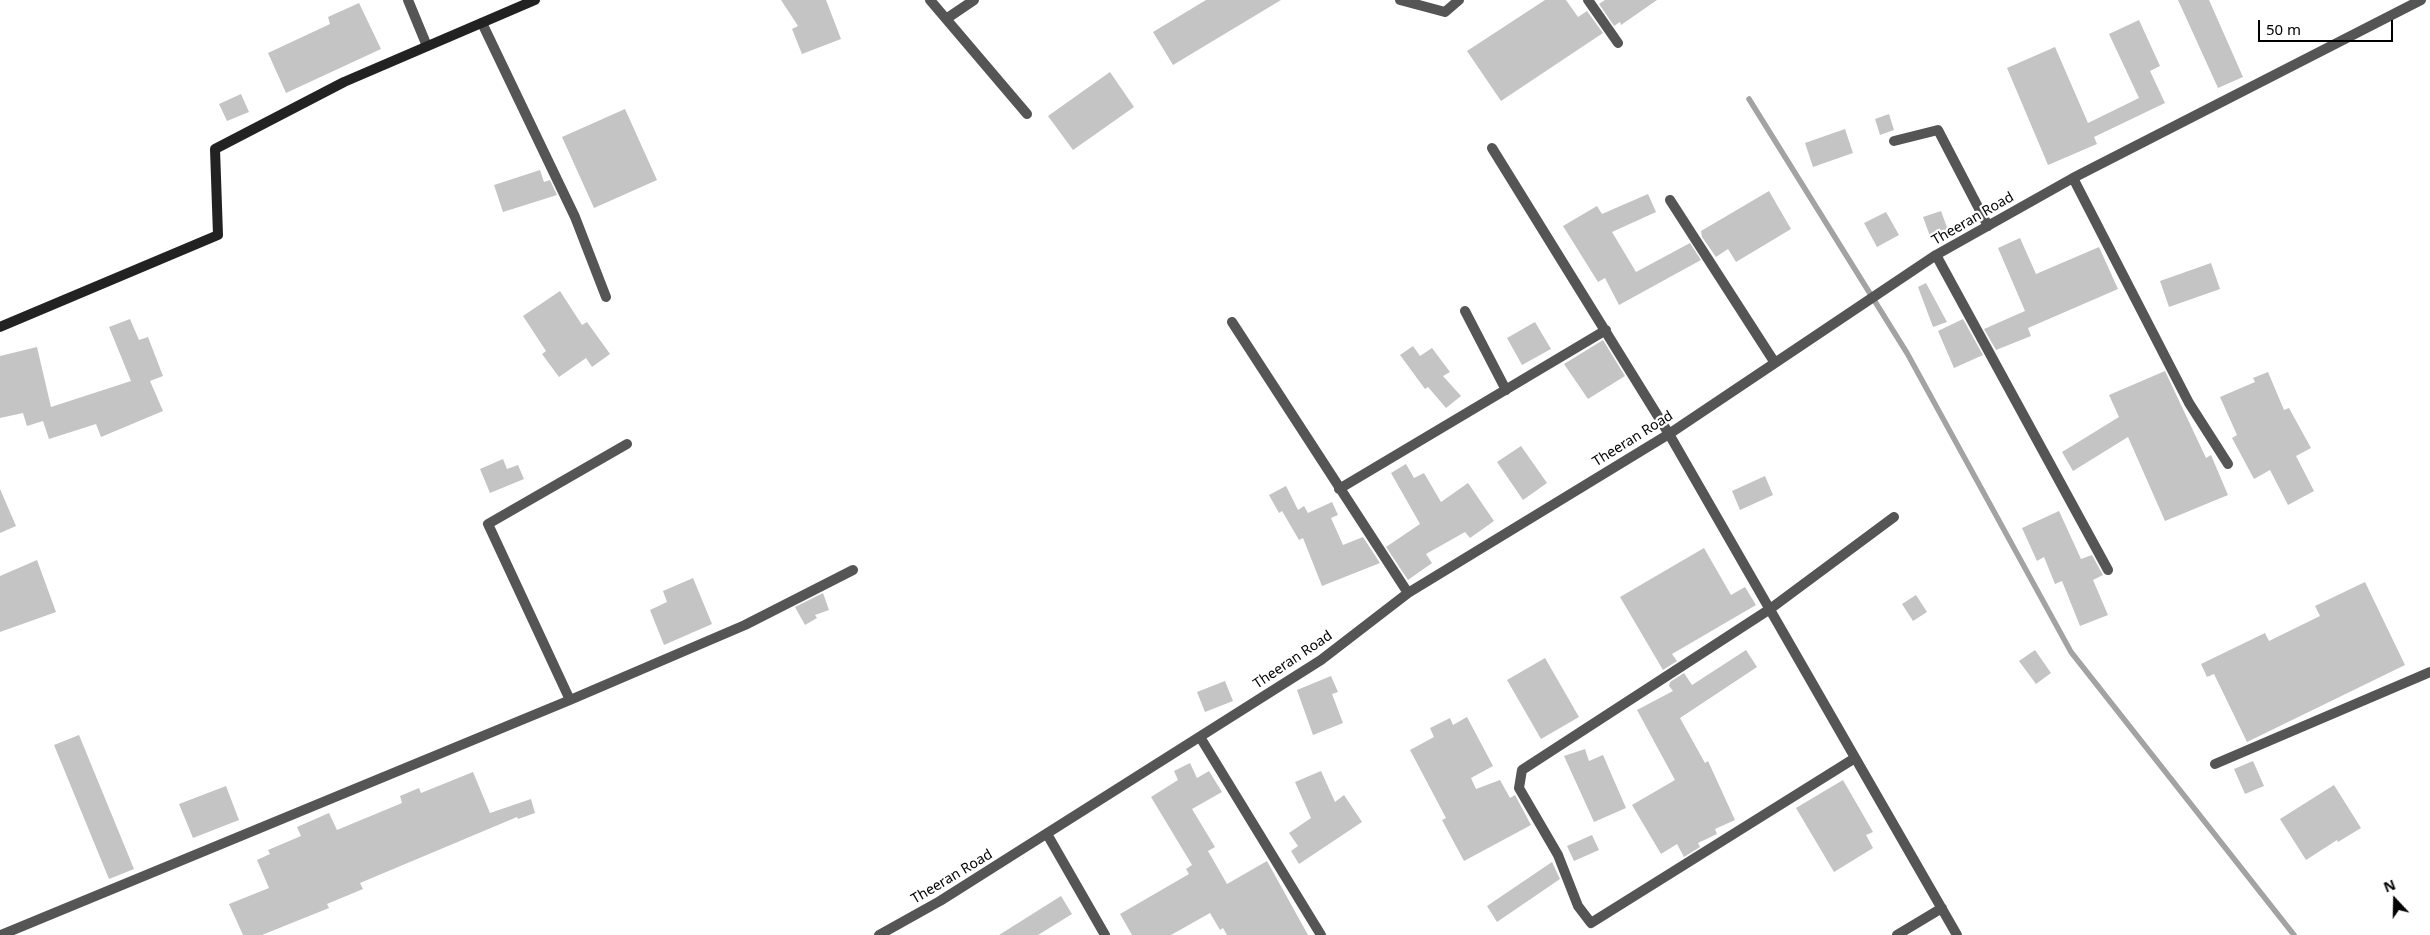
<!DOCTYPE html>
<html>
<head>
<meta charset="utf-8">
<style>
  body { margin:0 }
  #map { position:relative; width:2430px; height:935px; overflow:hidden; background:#fff; font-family:"Noto Sans",sans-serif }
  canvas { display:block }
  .north { position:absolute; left:2370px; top:875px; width:50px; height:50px; -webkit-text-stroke:4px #fff; paint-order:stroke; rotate:339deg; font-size:14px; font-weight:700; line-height:20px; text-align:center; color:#000 }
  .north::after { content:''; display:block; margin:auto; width:18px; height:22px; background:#000; clip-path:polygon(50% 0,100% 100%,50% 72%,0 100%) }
  .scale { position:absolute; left:2258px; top:20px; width:135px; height:22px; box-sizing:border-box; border:2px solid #000; border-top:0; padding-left:6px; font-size:15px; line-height:18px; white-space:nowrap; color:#000; -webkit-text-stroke:4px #fff; paint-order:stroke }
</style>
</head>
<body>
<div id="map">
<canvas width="2430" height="935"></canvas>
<div class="north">N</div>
<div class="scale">50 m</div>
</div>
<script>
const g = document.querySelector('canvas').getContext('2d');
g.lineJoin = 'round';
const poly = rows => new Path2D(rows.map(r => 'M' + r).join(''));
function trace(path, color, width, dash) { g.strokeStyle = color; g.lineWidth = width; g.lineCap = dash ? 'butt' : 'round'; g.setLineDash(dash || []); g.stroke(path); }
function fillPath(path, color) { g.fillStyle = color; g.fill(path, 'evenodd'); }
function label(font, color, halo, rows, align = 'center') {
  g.font = font + ' "Noto Sans",sans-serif'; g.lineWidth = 4.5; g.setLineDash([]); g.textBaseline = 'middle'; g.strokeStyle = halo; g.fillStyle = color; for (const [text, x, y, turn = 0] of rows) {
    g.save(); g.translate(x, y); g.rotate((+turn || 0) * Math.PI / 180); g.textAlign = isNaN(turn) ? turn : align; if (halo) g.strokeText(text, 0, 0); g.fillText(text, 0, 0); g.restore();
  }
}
trace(poly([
  [1749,99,1907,353,2071,652,2294,935]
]), '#a3a3a3', 5.5);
fillPath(poly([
  [781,0,826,0,841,39,802,54,792,29,798,26],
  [1206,0,1281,0,1173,65,1153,32],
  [1545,0,1566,0,1578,17,1587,11,1603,33,1501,101,1467,51],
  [1605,0,1657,0,1621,25,1620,22,1614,26,1599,4],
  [2178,0,2209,0,2243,77,2218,88],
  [359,3,381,49,286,93,268,53,330,24,328,17],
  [2139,20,2160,66,2150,71,2165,103,2094,137,2097,144,2048,165,2007,68,2055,47,2088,123,2139,98,2109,34],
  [1110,72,1134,107,1073,150,1048,116],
  [241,94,249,112,227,121,219,104],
  [625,109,657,180,594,208,562,137],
  [1889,114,1894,130,1880,135,1875,119],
  [1845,129,1853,153,1813,167,1805,143],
  [540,170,544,182,550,180,557,195,503,212,494,185],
  [1769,191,1791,229,1736,262,1728,249,1716,257,1702,237,1701,231],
  [1648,194,1656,212,1612,232,1636,272,1690,243,1701,260,1619,305,1605,278,1598,282,1563,226,1597,206,1602,214],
  [1941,211,1948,230,1930,236,1923,217],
  [1886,212,1899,235,1877,247,1864,223],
  [2020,238,2036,274,2099,247,2118,289,2028,328,2031,336,1996,350,1984,329,2025,311,1998,248],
  [2211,263,2220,289,2169,307,2160,281],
  [1926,283,1947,322,1933,327,1918,287],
  [560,291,582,325,587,322,610,354,592,367,586,358,559,377,542,354,546,351,523,316],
  [130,319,139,340,148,337,163,376,150,381,163,411,101,437,96,424,49,439,43,421,27,426,23,413,0,418,0,356,37,347,51,407,131,381,109,327],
  [1963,319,1983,355,1954,368,1938,331],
  [1535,322,1551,349,1522,365,1507,338],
  [1603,340,1625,376,1588,399,1564,364],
  [1413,346,1420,356,1432,348,1450,372,1443,376,1461,396,1446,408,1428,387,1425,389,1400,355],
  [2165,371,2206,458,2211,455,2228,495,2165,521,2128,437,2073,471,2062,452,2119,417,2109,395],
  [2268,372,2284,410,2289,408,2311,448,2296,456,2314,491,2288,505,2270,470,2254,479,2232,438,2237,435,2220,397,2255,382,2253,378],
  [1521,446,1547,483,1523,500,1497,462],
  [503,459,507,469,518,465,524,479,490,493,480,469],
  [1406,464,1414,478,1424,473,1441,502,1468,483,1494,521,1470,538,1465,532,1426,554,1432,563,1408,580,1386,547,1420,524,1391,473],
  [1765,476,1773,495,1740,510,1732,491],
  [1286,486,1298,510,1304,506,1308,513,1332,502,1338,515,1331,518,1343,545,1363,537,1380,563,1322,586,1303,538,1299,540,1282,511,1279,513,1269,495],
  [0,489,16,526,0,533],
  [2059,511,2081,559,2092,555,2103,575,2093,580,2108,615,2080,626,2062,581,2055,584,2044,557,2037,561,2022,528],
  [1704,548,1731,595,1745,587,1756,605,1672,654,1677,661,1663,670,1620,597],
  [37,560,56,612,0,632,0,576],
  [693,578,712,624,664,645,650,610,667,602,663,591],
  [2365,582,2405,665,2247,742,2214,674,2207,677,2201,664,2265,633,2269,641,2320,616,2315,606],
  [823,593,829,610,815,615,817,618,805,625,795,607],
  [1916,595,1927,612,1913,621,1902,604],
  [1746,650,1757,667,1680,718,1705,763,1708,761,1735,820,1715,829,1717,834,1698,843,1700,847,1684,857,1677,844,1661,854,1632,805,1675,780,1637,710,1673,691,1669,686,1670,682,1684,673,1692,685],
  [2035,650,2051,673,2036,684,2019,661],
  [1545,658,1579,717,1541,739,1507,680],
  [1331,676,1338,692,1332,694,1343,723,1313,735,1297,690],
  [1225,681,1233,701,1205,712,1197,692],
  [1467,717,1493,766,1471,778,1476,789,1500,780,1510,798,1515,795,1531,825,1464,861,1442,820,1446,818,1410,750,1434,737,1430,728,1450,718,1453,725],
  [79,735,134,869,109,879,54,745],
  [1585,749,1589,761,1603,755,1626,808,1594,822,1564,756],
  [2253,761,2264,786,2245,794,2234,769],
  [1190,763,1197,778,1209,771,1222,792,1192,809,1215,847,1208,851,1227,884,1267,861,1308,935,1227,935,1223,928,1220,930,1210,913,1171,935,1132,935,1120,914,1189,874,1186,869,1192,865,1151,797,1178,780,1174,771],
  [1321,771,1335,802,1344,795,1362,822,1299,864,1291,851,1298,846,1289,833,1311,818,1295,782],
  [473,772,490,813,531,799,535,813,518,819,517,817,360,883,363,889,327,904,329,908,262,935,243,935,229,904,269,888,257,860,270,854,268,850,301,836,297,827,329,813,337,830,402,803,400,796,419,788,421,793],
  [1843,780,1873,832,1866,835,1873,848,1834,872,1796,808],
  [2334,785,2361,828,2338,842,2337,840,2306,860,2280,819],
  [226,786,239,820,193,838,179,804],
  [1592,835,1599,850,1574,861,1567,846],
  [1552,862,1560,879,1497,922,1487,906],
  [1061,896,1072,914,1038,935,999,935]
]), '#c4c4c4');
trace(poly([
  [408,0,427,46],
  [930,0,1027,114],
  [1400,0,1445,12,1459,0],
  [1588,0,1618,43],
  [946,19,974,0],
  [482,23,575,217,606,297],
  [1894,141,1938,130,1988,226],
  [1492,148,1669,434,1957,935],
  [2073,178,2189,403,2228,464],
  [1670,200,1775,363],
  [1936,255,2108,570],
  [1465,311,1506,390],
  [1232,322,1408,593],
  [1339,489,1606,330],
  [570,700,488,524,627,444],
  [1200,737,1321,935],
  [1855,758,1591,923,1578,906,1558,855,1519,788,1522,770,1770,609,1894,517],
  [2215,764,2430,672],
  [1047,834,1105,935],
  [1,935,570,700,745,625,853,570],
  [879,935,940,901,1321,660,1408,593,1669,434,1936,255,2073,178,2421,0],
  [1897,935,1942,908]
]), '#555', 10);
trace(poly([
  [0,327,218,235,215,149,344,82,535,0]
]), '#222', 10);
label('14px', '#000', '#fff', [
  ["Theeran Road",1973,219,-30],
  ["Theeran Road",1633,439,-32],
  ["Theeran Road",1293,660,-34],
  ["Theeran Road",952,877,-31]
]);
</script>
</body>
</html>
